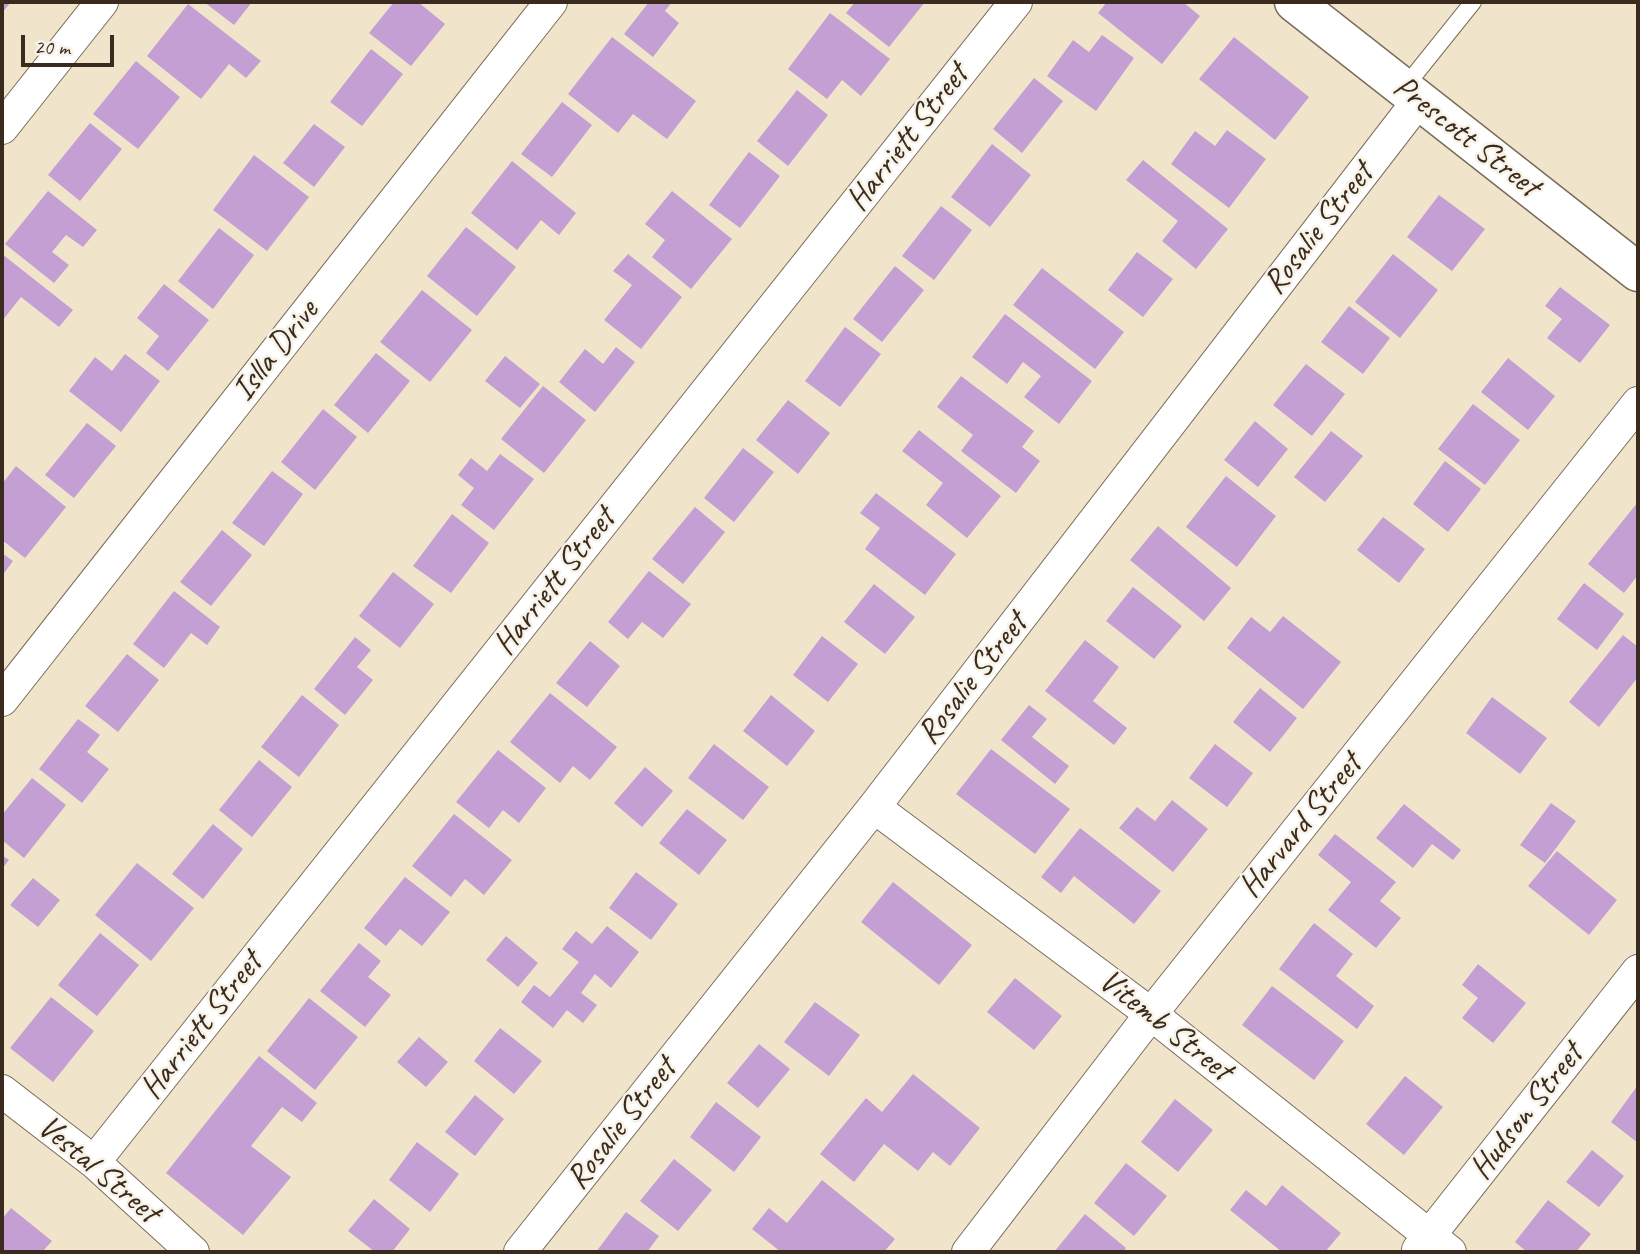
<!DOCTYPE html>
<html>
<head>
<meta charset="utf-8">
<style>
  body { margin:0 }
  #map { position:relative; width:1640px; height:1254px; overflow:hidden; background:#f0e5ca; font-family:Caveat,sans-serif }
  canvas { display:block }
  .frame { position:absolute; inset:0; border:4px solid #3b2a1e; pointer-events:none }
  .scale { position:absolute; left:21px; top:35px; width:93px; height:32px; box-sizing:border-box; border:4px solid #3b2a1e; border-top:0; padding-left:9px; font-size:21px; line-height:24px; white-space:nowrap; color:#3b2a1e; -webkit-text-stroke:5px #f7f3e8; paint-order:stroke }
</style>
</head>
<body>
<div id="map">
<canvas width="1640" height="1254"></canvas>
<div class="frame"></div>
<div class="scale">20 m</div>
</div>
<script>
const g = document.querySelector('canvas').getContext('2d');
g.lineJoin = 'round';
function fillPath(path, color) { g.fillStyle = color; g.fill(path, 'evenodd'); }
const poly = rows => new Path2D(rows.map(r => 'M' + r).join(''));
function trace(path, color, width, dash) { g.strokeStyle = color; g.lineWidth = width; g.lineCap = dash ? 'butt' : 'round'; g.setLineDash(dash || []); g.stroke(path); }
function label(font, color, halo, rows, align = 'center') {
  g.font = font + ' Caveat,sans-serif'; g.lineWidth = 5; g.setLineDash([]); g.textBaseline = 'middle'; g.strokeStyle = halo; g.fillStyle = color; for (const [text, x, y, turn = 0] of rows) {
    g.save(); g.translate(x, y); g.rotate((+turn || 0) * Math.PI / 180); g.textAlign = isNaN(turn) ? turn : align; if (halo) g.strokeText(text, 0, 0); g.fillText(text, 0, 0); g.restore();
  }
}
fillPath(poly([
  [2,2,11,2,2,13],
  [204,2,252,2,234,25],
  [394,2,418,2,445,24,411,66,369,33],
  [649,2,672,2,665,11,679,23,653,57,624,34],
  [855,2,925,2,889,47,846,13],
  [1107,2,1183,2,1200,16,1162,64,1098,13],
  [188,4,261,61,246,78,229,64,201,99,147,56],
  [830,13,890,59,861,96,842,80,827,99,788,69],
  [1102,35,1134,58,1096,111,1047,76,1073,40,1089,52],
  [612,37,696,101,667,139,633,114,618,133,568,94],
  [1234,37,1309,97,1275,140,1199,79],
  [371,49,403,74,362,126,330,102],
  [136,61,180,97,138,149,93,114],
  [1034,78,1063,101,1022,153,993,129],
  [797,90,828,115,788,166,757,141],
  [562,102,592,125,552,177,521,154],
  [90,123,122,149,80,201,48,175],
  [314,124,345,147,314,187,283,163],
  [1227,130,1266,159,1229,208,1171,164,1195,131,1215,146],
  [992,144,1031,175,990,227,951,197],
  [749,152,780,176,740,228,709,205],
  [254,155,309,197,267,251,213,210],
  [1143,160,1228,229,1196,269,1162,241,1178,221,1126,180],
  [512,161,576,213,559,235,541,220,517,250,471,213],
  [48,191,97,230,83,247,66,235,52,252,69,265,54,283,5,244],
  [672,191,732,239,691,289,652,257,665,240,645,224],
  [1439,195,1485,229,1452,271,1407,237],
  [941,206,972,230,934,280,902,256],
  [466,227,516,267,477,316,427,276],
  [219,228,254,255,213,309,178,281],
  [1137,252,1173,279,1143,317,1108,290],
  [2,254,73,310,59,327,21,297,2,321],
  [628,254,682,297,641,349,604,320,632,285,613,271],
  [1393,254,1438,290,1400,338,1355,302],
  [895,266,924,290,882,342,853,319],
  [1042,268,1124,332,1095,369,1013,305],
  [164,284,209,320,168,371,146,353,159,336,137,318],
  [1560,287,1610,325,1580,363,1547,338,1562,319,1545,306],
  [422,290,472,330,430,382,380,342],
  [1349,306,1390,338,1363,374,1321,342],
  [1005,314,1092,381,1059,424,1024,397,1041,376,1023,362,1007,384,972,357],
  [845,327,881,354,840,407,805,381],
  [616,347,635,362,595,412,559,382,585,349,603,364],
  [376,353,410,381,368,433,334,405],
  [125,354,160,381,121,432,69,391,95,357,112,371],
  [505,356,540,384,520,408,485,381],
  [1508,358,1555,396,1528,430,1481,392],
  [1306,364,1345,394,1312,436,1273,405],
  [961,376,1034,431,1022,447,1040,461,1016,493,961,451,973,435,937,407],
  [543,386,586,420,544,473,501,439],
  [788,400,830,433,798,474,756,440],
  [1473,404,1520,440,1485,485,1438,449],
  [323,409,357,437,315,490,281,462],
  [1255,421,1288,449,1258,487,1224,460],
  [87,423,116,446,74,498,45,475],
  [919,430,1001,496,967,538,926,505,943,483,902,451],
  [1331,431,1363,456,1325,502,1294,477],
  [743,448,774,472,734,522,704,498],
  [500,454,534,479,494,530,461,505,474,488,458,475,471,458,487,471],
  [1445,461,1481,489,1448,532,1413,504],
  [16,466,66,507,25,558,2,540,2,484],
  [272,471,303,494,264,546,232,523],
  [1226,476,1276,516,1237,567,1186,527],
  [876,493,956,554,925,595,865,549,880,528,860,513],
  [1638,502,1638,575,1624,593,1588,564],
  [695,507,725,532,683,584,652,559],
  [452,514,489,543,451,593,413,566],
  [1383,517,1425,549,1399,583,1357,550],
  [1158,526,1231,588,1204,621,1130,560],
  [222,530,252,555,211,606,180,582],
  [2,553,13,561,2,576],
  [649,571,691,604,663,638,642,622,628,639,608,622],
  [393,572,434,604,400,648,359,616],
  [1584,583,1624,614,1597,650,1557,619],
  [874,584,915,617,885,654,844,622],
  [1133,587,1182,626,1154,659,1106,621],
  [174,591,220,627,207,645,191,633,164,668,133,644],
  [1283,616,1341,662,1303,709,1227,648,1251,617,1270,632],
  [1623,635,1638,647,1638,677,1599,727,1569,702],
  [822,636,858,664,828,702,793,675],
  [355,637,371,650,357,667,373,680,345,715,314,689],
  [1085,640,1119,667,1093,701,1127,728,1114,745,1045,691],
  [590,641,620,666,587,707,556,683],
  [127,654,159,680,118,732,85,706],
  [1260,688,1297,718,1270,752,1233,722],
  [550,693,617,747,590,780,573,766,560,783,510,742],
  [302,695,339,725,299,777,261,747],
  [771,695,815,731,787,766,743,731],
  [1492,697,1547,738,1520,774,1466,733],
  [1029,705,1047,719,1032,737,1069,766,1055,784,1001,740],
  [78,719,100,735,87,752,109,769,82,803,39,769],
  [714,744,769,787,743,820,688,778],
  [1215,744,1253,773,1227,807,1189,778],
  [991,749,1070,809,1035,854,956,794],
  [498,750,546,788,519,823,503,810,489,828,456,802],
  [259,760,292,787,252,837,219,810],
  [645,767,673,791,642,827,614,803],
  [32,778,66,805,24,858,2,840,2,815],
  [1172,800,1208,829,1173,872,1119,828,1137,807,1155,821],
  [1551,803,1576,821,1545,863,1520,845],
  [1404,804,1461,850,1453,860,1432,844,1413,868,1376,838],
  [687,809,727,840,699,875,659,843],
  [454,814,512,860,484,895,465,879,451,897,412,866],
  [213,824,243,849,203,899,172,874],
  [1080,828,1161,891,1134,924,1074,876,1061,893,1041,877],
  [1335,834,1396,882,1380,901,1401,918,1376,948,1328,910,1351,882,1318,855],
  [1557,851,1617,900,1589,935,1528,886],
  [2,855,9,860,2,869],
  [137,863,194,908,151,961,95,915],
  [636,872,678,904,651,940,609,908],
  [405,877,450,912,422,946,400,929,386,946,364,928],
  [33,878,60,900,38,927,10,905],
  [893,882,972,945,939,985,861,922],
  [1314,923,1353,954,1336,976,1374,1006,1357,1029,1279,969],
  [607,926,639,952,611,988,595,974,581,993,597,1005,583,1023,567,1010,553,1028,521,1002,534,985,550,997,579,962,562,949,576,931,592,944],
  [100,933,139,965,97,1016,58,985],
  [506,936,538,963,518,987,486,960],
  [359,943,381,961,368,977,391,995,365,1027,320,991],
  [1478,964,1526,1003,1493,1043,1462,1018,1478,998,1462,985],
  [1015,978,1062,1016,1034,1050,987,1012],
  [1272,986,1344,1041,1314,1080,1242,1025],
  [51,997,94,1031,53,1082,10,1048],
  [309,998,358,1037,315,1090,267,1051],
  [815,1002,860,1035,829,1076,784,1042],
  [500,1028,542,1061,514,1094,474,1061],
  [419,1037,448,1062,426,1087,397,1062],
  [759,1044,790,1069,758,1108,727,1083],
  [259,1056,317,1103,302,1122,282,1107,251,1146,291,1177,243,1235,166,1173],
  [913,1074,980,1128,950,1166,933,1152,918,1171,884,1144,854,1182,820,1154,866,1098,882,1112],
  [1405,1076,1443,1107,1404,1155,1366,1124],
  [1638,1085,1638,1143,1611,1122],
  [475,1095,504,1119,475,1156,445,1132],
  [1175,1099,1213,1130,1178,1172,1141,1142],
  [716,1102,761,1137,734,1172,690,1137],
  [417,1142,459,1174,430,1212,389,1180],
  [1592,1150,1624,1176,1599,1207,1566,1182],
  [674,1159,712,1190,678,1231,640,1201],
  [1126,1163,1167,1196,1134,1236,1094,1203],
  [822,1180,895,1239,884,1252,781,1252,752,1229,769,1208,787,1223],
  [1282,1185,1341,1233,1325,1252,1282,1252,1230,1210,1246,1190,1266,1206],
  [374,1199,410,1229,392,1252,375,1252,348,1231],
  [1548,1200,1591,1234,1576,1252,1527,1252,1515,1242],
  [11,1208,52,1241,42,1252,2,1252,2,1219],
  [626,1212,659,1236,647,1252,596,1252],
  [1085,1214,1126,1248,1123,1252,1054,1252]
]), '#c49fd3');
const lane = poly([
  [1404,88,1473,2]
]);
const street = poly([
  [2,128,102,2],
  [2,700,551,2],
  [874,807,1151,1014,1450,1252],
  [2,1091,94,1162,193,1252],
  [94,1162,1016,2],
  [1418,1250,1638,971],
  [520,1252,874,807,1419,100],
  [968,1252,1151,1014,1638,403]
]);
const secondary = poly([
  [1294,2,1638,272]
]);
trace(lane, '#7a6b5a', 18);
trace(street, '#7a6b5a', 34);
trace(secondary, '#7a6b5a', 41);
trace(lane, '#fff', 16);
trace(street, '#fff', 32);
trace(secondary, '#fff', 38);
label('33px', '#3b2a1e', '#f7f3e8', [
  ["Prescott Street",1466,137,38],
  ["Harriett Street",908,138,-52],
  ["Rosalie Street",1319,229,-52],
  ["Islla Drive",276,351,-52],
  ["Harriett Street",555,582,-52],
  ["Rosalie Street",973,679,-52],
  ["Harvard Street",1301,826,-51],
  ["Harriett Street",202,1026,-52],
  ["Vitemb Street",1165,1026,38],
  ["Hudson Street",1527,1112,-52],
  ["Rosalie Street",622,1124,-52],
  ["Vestal Street",98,1170,40]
]);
</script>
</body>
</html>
